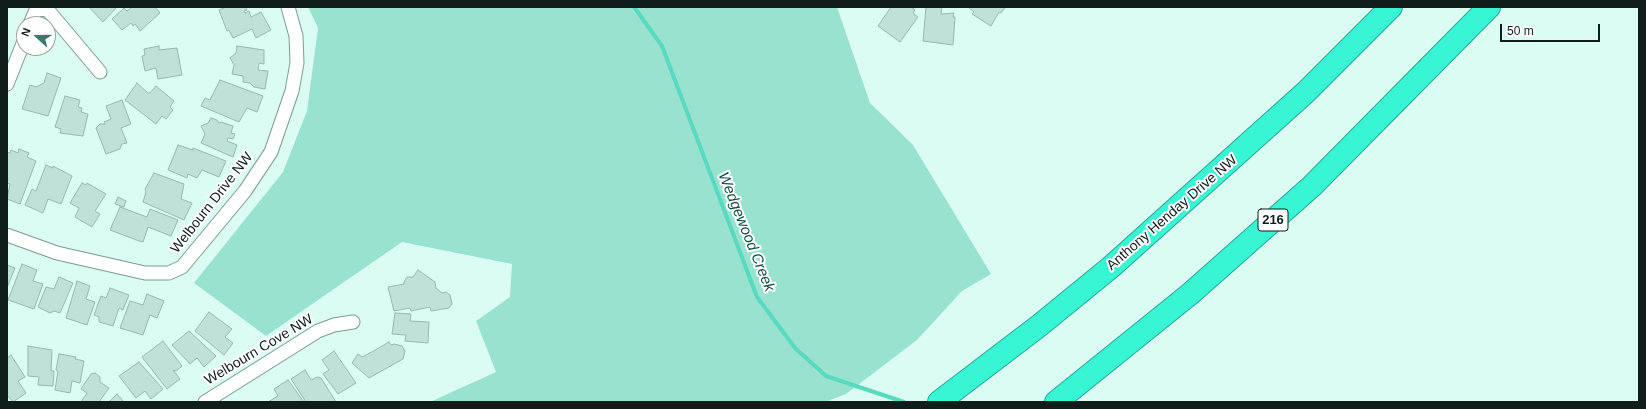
<!DOCTYPE html>
<html>
<head>
<meta charset="utf-8">
<style>
  body { margin:0 }
  #map { position:relative; width:1646px; height:409px; overflow:hidden; background:#dafcf3; font-family:Helvetica,sans-serif }
  canvas { display:block }
  .frame { position:absolute; inset:0; border:8px solid #0f1c19; pointer-events:none }
  .north { position:absolute; left:16px; top:16px; width:40px; height:40px; box-sizing:border-box; background:#fff; border:1px solid #9fa4a3; border-radius:50%; rotate:291deg; font-size:11px; font-weight:700; line-height:16px; text-align:center; color:#0f1c19 }
  .north::after { content:''; display:block; margin:auto; width:14px; height:18px; background:#37796b; clip-path:polygon(50% 0,100% 100%,50% 72%,0 100%) }
  .scale { position:absolute; left:1500px; top:24px; width:100px; height:18px; box-sizing:border-box; border:2px solid #0f1c19; border-top:0; padding-left:5px; font-size:12px; line-height:14px; white-space:nowrap; color:#0f1c19; -webkit-text-stroke:3px #fff; paint-order:stroke }
</style>
</head>
<body>
<div id="map">
<canvas width="1646" height="409"></canvas>
<div class="frame"></div>
<div class="north">N</div>
<div class="scale">50 m</div>
</div>
<script>
const g = document.querySelector('canvas').getContext('2d');
g.lineJoin = 'round';
function fillPath(path, color) { g.fillStyle = color; g.fill(path, 'evenodd'); }
const poly = rows => new Path2D(rows.map(r => 'M' + r).join(''));
function trace(path, color, width, dash) { g.strokeStyle = color; g.lineWidth = width; g.lineCap = dash ? 'butt' : 'round'; g.setLineDash(dash || []); g.stroke(path); }
function label(font, color, halo, rows, align = 'center') {
  g.font = font + ' Helvetica,sans-serif'; g.lineWidth = 4; g.setLineDash([]); g.textBaseline = 'middle'; g.strokeStyle = halo; g.fillStyle = color; for (const [text, x, y, turn = 0] of rows) {
    g.save(); g.translate(x, y); g.rotate((+turn || 0) * Math.PI / 180); g.textAlign = isNaN(turn) ? turn : align; if (halo) g.strokeText(text, 0, 0); g.fillText(text, 0, 0); g.restore();
  }
}
fillPath(poly([
  [308,7,837,7,870,103,913,145,991,274,962,291,917,340,846,394,825,402,430,402,496,372,476,321,510,297,512,264,402,242,266,336,194,283,283,172,307,111,318,28]
]), '#99e2d0');
trace(poly([
  [634,7,662,46,757,297,795,348,826,376,904,402]
]), '#59d9c0', 4);
const building = poly([
  [89,7,117,7,103,22,89,7],
  [132,7,155,7,160,13,140,31,135,24,133,26,131,23,122,30,112,19,124,8,127,11,132,7],
  [226,7,246,7,247,10,244,11,245,13,249,11,251,17,261,12,271,30,256,38,252,29,233,38,229,30,227,31,219,10,226,7],
  [891,7,911,7,915,10,913,13,918,17,900,42,878,26,891,7],
  [926,7,942,7,941,14,954,13,953,17,955,17,953,45,923,41,926,7],
  [968,7,1005,7,1001,13,999,12,991,26,972,14,974,12,968,7],
  [159,46,159,50,177,48,182,75,158,79,156,68,145,71,142,56,145,55,144,49,159,46],
  [237,46,264,50,264,64,259,63,258,70,268,71,265,89,254,87,250,83,243,82,243,76,232,74,234,65,230,58,236,53,237,46],
  [47,73,61,78,48,116,22,109,30,85,36,87,44,83,47,73],
  [220,80,263,96,257,112,247,108,239,122,201,106,205,98,210,100,220,80],
  [137,83,148,93,150,93,156,86,174,101,170,107,173,110,166,119,162,116,156,124,125,100,137,83],
  [65,96,80,100,78,107,82,108,81,112,88,114,83,136,60,133,61,129,55,127,65,96],
  [122,100,131,124,121,128,127,143,122,144,120,149,106,154,96,128,100,124,105,124,104,122,111,119,106,106,122,100],
  [211,118,217,120,219,123,221,122,233,126,231,133,235,134,233,139,228,138,227,141,237,145,233,157,201,143,205,134,201,126,208,123,211,118],
  [178,145,193,150,193,148,226,161,219,177,202,170,197,178,188,174,187,178,168,170,178,145],
  [19,149,29,153,27,157,36,161,20,204,7,199,10,184,7,183,7,152,10,153,11,150,18,153,19,149],
  [46,165,53,168,53,166,72,176,61,204,48,199,43,213,25,205,32,189,36,191,46,165],
  [154,173,184,184,181,199,192,203,184,220,143,202,146,192,145,189,154,173],
  [82,183,86,185,87,183,106,194,95,211,100,214,92,227,75,217,79,208,70,203,82,183],
  [118,197,126,201,124,207,115,204,118,197],
  [120,207,147,217,150,209,178,220,171,236,148,227,143,242,139,241,110,230,120,207],
  [22,264,37,270,33,281,43,284,34,309,8,300,22,264],
  [7,265,15,268,7,288,7,265],
  [418,270,435,282,436,288,442,293,446,292,450,295,452,304,449,308,431,311,430,307,411,311,410,308,394,311,388,287,404,284,404,282,407,277,413,277,418,270],
  [59,277,73,283,60,313,54,311,50,313,38,307,46,287,54,289,59,277],
  [77,281,90,286,86,299,95,302,87,325,66,318,77,281],
  [110,288,129,295,123,310,119,308,113,326,99,322,99,317,94,315,101,296,106,298,110,288],
  [147,294,164,301,157,318,150,315,143,335,120,328,130,301,143,305,147,294],
  [209,312,232,329,225,337,233,343,224,355,195,331,209,312],
  [395,313,411,314,410,321,429,322,428,343,405,341,406,335,392,334,395,313],
  [189,331,216,356,204,367,197,358,190,364,172,345,189,331],
  [163,341,182,366,176,371,173,370,180,379,167,389,142,357,163,341],
  [389,342,391,345,394,344,402,346,405,351,403,359,369,378,352,363,358,354,362,357,368,354,389,342],
  [28,346,52,350,51,371,54,371,53,386,38,385,39,377,28,376,28,346],
  [334,351,356,383,338,394,323,374,329,370,322,360,334,351],
  [59,354,76,357,75,359,84,361,80,383,72,381,70,393,55,390,58,371,56,370,59,354],
  [11,355,25,377,18,381,26,393,13,402,7,395,7,358,11,355],
  [139,362,163,389,151,399,145,391,136,398,119,376,139,362],
  [305,370,311,380,317,377,321,378,336,402,306,402,291,379,305,370],
  [95,373,100,377,100,382,109,388,99,402,81,402,87,393,81,389,91,374,95,373],
  [288,380,304,402,268,402,278,396,274,389,288,380],
  [117,394,124,402,107,402,110,401,117,394]
]);
fillPath(building, '#c0e1d8');
trace(building, '#97b7af', 1);
const street = poly([
  [30,24,36,10,47,9,100,72],
  [7,84,24,41],
  [7,235,57,253,145,273,169,273,182,267,245,191,271,152,292,91,297,63,296,36,288,7],
  [205,402,318,331,334,325,353,322]
]);
const highway = poly([
  [939,402,1040,325,1111,267,1306,92,1391,7],
  [1056,402,1190,294,1312,186,1489,7]
]);
trace(street, '#7b9b93', 15);
trace(highway, '#2aa993', 24);
trace(street, '#fff', 13);
trace(highway, '#38f5d4', 22);
for (const [x, y, w] of [
  [1273,220,30]
]) { const box = new Path2D(); box.roundRect(x - w / 2, y - 11, w, 22, 3); g.fillStyle = '#fff'; g.fill(box); trace(box, '#0f1c19', 1); }
label('bold 13px', '#0f1c19', null, [
  ["216",1273,220]
]);
label('14px', '#0f1c19', '#fff', [
  ["Welbourn Drive NW",212,203,-52],
  ["Anthony Henday Drive NW",1172,213,-41],
  ["Welbourn Cove NW",259,350,-31]
]);
label('italic 15px', '#154d42', '#fff', [
  ["Wedgewood Creek",746,232,68]
]);
</script>
</body>
</html>
